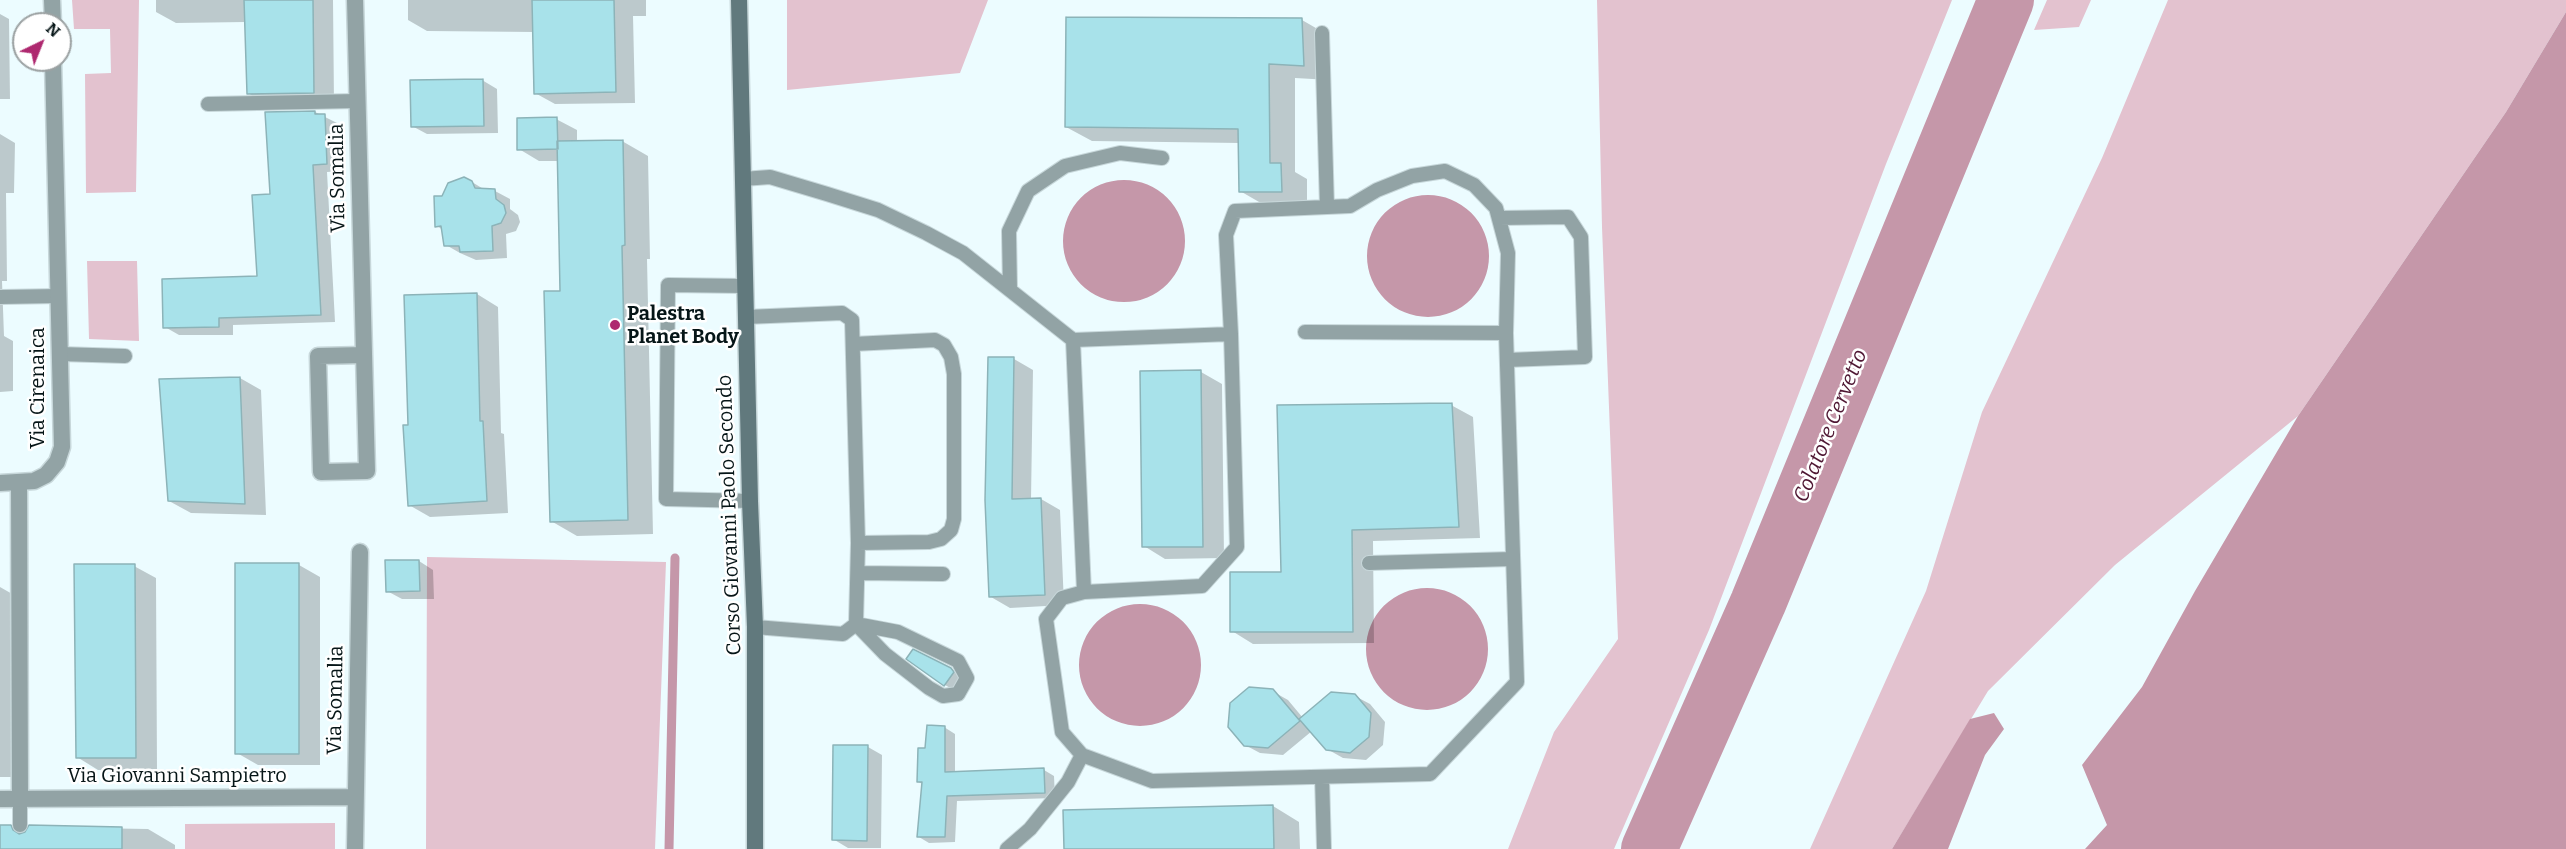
<!DOCTYPE html>
<html>
<head>
<meta charset="utf-8">
<style>
  body { margin:0 }
  #map { position:relative; width:2566px; height:849px; overflow:hidden; background:#ecfcff; font-family:Bitter,serif }
  canvas { display:block }
  .north { position:absolute; left:12px; top:12px; width:60px; height:60px; box-sizing:border-box; background:#fff; border:2px solid #9ba1a2; border-radius:50%; rotate:43deg; font-size:16px; font-weight:700; line-height:24px; text-align:center; color:#061517 }
  .north::after { content:''; display:block; margin:auto; width:21px; height:27px; background:#ae286f; clip-path:polygon(50% 0,100% 100%,50% 72%,0 100%) }
</style>
</head>
<body>
<div id="map">
<canvas width="2566" height="849"></canvas>
<div class="north">N</div>
</div>
<script>
const g = document.querySelector('canvas').getContext('2d');
g.lineJoin = 'round';
function fillPath(path, color) { g.fillStyle = color; g.fill(path, 'evenodd'); }
const poly = rows => new Path2D(rows.map(r => 'M' + r).join(''));
function trace(path, color, width, dash) { g.strokeStyle = color; g.lineWidth = width; g.lineCap = dash ? 'butt' : 'round'; g.setLineDash(dash || []); g.stroke(path); }
function label(font, color, halo, rows, align = 'center') {
  g.font = font + ' Bitter,serif'; g.lineWidth = 5; g.setLineDash([]); g.textBaseline = 'middle'; g.strokeStyle = halo; g.fillStyle = color; for (const [text, x, y, turn = 0] of rows) {
    g.save(); g.translate(x, y); g.rotate((+turn || 0) * Math.PI / 180); g.textAlign = isNaN(turn) ? turn : align; if (halo) g.strokeText(text, 0, 0); g.fillText(text, 0, 0); g.restore();
  }
}
fillPath(poly([
  [72,0,139,0,136,192,86,193,85,74,111,73,110,29,74,29],
  [787,0,988,0,960,73,787,90],
  [1597,0,1952,0,1886,164,1709,630,1614,849,1508,849,1554,732,1618,639,1602,227],
  [2047,0,2091,0,2079,27,2034,30],
  [2168,0,2566,0,2566,12,2506,112,2298,416,2115,565,1988,691,1892,849,1810,849,1926,591,1982,412,2102,158],
  [87,261,137,261,139,341,89,339],
  [427,557,666,562,655,849,426,849],
  [335,823,335,849,185,849,185,824]
]), '#e3c2cf');
fillPath(poly([
  [2566,12,2566,849,2085,849,2107,825,2082,765,2142,687,2195,591,2298,416,2506,112],
  '1063 241a61 61 0 1 1 122 0a61 61 0 1 1-122 0Z',
  '1367 256a61 61 0 1 1 122 0a61 61 0 1 1-122 0Z',
  '1366 649a61 61 0 1 1 122 0a61 61 0 1 1-122 0Z',
  '1079 665a61 61 0 1 1 122 0a61 61 0 1 1-122 0Z',
  [1994,713,2004,729,1985,755,1948,849,1892,849,1970,719]
]), '#c597a9');
fillPath(poly([
  [156,0,333,0,334,103,268,105,248,93,246,22,176,23,156,12],
  [408,0,646,0,646,16,633,16,635,103,555,104,535,93,534,32,427,31,408,20],
  [0,14,9,19,10,99,0,99],
  [1302,20,1328,35,1330,80,1295,78,1295,172,1307,179,1307,206,1266,206,1240,191,1239,143,1092,141,1066,127],
  [482,80,497,89,498,133,427,134,412,126],
  [315,112,339,124,342,171,327,172,335,322,233,325,233,335,179,335,165,327,258,278,271,195],
  [556,119,577,130,577,142,622,141,648,156,650,259,647,259,653,534,577,536,551,521,562,292,559,161,539,161,519,149],
  [0,134,15,143,14,193,6,193,7,281,2,281,4,336,13,341,13,391,0,392],
  [472,182,485,190,495,191,510,199,510,209,518,215,520,222,516,231,506,234,507,258,476,260,460,253,446,245,443,230,437,226,443,198],
  [477,294,498,307,501,433,504,434,508,513,430,517,409,505,409,426],
  [1014,359,1033,370,1031,500,1041,499,1060,510,1064,605,1010,608,991,597],
  [1201,372,1222,384,1224,558,1165,559,1144,546],
  [240,378,261,390,266,515,191,513,169,501,160,381],
  [1451,405,1473,417,1480,538,1373,541,1374,643,1253,644,1232,631,1283,574],
  [419,561,433,570,434,599,402,599,387,591],
  [299,565,320,577,320,765,258,765,237,753],
  [134,566,156,578,157,769,98,770,77,757],
  [0,587,14,595,16,777,0,777],
  [951,669,960,677,952,689,945,685],
  [1272,691,1288,700,1303,718,1355,696,1370,704,1385,722,1383,745,1366,760,1343,758,1327,749,1312,731,1283,755,1260,753,1245,745],
  [944,727,955,734,955,773,1044,770,1054,776,1055,798,957,801,955,842,929,843,919,837,923,784,918,782,926,749],
  [868,747,882,755,881,848,848,848,833,839],
  [1273,806,1299,822,1300,849,1066,849],
  [0,826,11,826,24,834,30,827,148,829,175,845,175,849,0,849]
]), '#0003');
trace(poly([
  [669,849,675,558]
]), '#c597a9', 9);
trace(poly([
  [1649,849,1758,603,2006,0]
]), '#c597a9', 56);
const building = poly([
  [244,0,313,0,314,93,247,94,244,0],
  [532,0,614,0,616,92,534,94,532,0],
  [1066,17,1302,18,1304,66,1269,64,1270,163,1281,163,1282,192,1239,192,1238,129,1065,127,1066,17],
  [483,79,484,126,411,127,410,80,483,79],
  [315,111,315,114,325,114,327,164,313,165,321,315,219,318,219,327,163,328,162,279,257,276,252,195,270,194,265,112,315,111],
  [557,117,558,149,517,150,517,118,557,117],
  [623,140,625,245,622,246,628,520,550,522,544,291,560,291,557,141,623,140],
  [464,177,472,181,475,188,495,189,496,199,504,205,506,213,501,223,492,226,493,251,460,252,459,246,444,246,441,226,435,227,434,196,442,196,448,183,464,177],
  [477,293,480,421,483,421,487,501,408,506,403,425,408,425,404,295,477,293],
  [988,357,1014,357,1012,499,1041,498,1045,595,989,597,985,500,988,357],
  [1201,370,1203,547,1142,547,1140,371,1201,370],
  [240,377,245,504,168,501,159,379,240,377],
  [1452,403,1459,527,1352,530,1353,632,1230,632,1230,572,1281,572,1277,405,1452,403],
  [385,560,419,560,420,591,386,592,385,560],
  [235,563,299,563,299,754,235,754,235,563],
  [74,564,135,564,136,758,76,758,74,564],
  [913,649,951,668,954,672,944,686,906,659,913,649],
  [1249,687,1273,689,1300,721,1268,748,1244,746,1228,727,1230,703,1249,687],
  [1331,692,1355,694,1371,713,1369,737,1350,753,1326,750,1299,719,1331,692],
  [927,725,945,726,945,772,1044,768,1045,793,947,796,945,837,917,837,922,782,917,782,918,748,925,748,927,725],
  [833,745,868,745,867,841,832,840,833,745],
  [1273,805,1274,849,1064,849,1063,810,1273,805],
  [0,825,11,825,13,830,19,834,25,832,29,825,122,827,122,849,0,849,0,825]
]);
fillPath(building, '#a8e2ea');
trace(building, '#8cb3b8', 1.5);
const service = poly([
  [1322,33,1327,207],
  [208,104,357,101],
  [743,179,770,177,827,194,878,210,926,233,963,253,1073,340],
  [1499,218,1568,217,1581,237,1585,357,1507,360],
  [745,286,668,285,666,499,750,501],
  [1010,290,1009,231,1028,191,1065,166,1120,153,1162,158],
  [0,297,59,296],
  [746,317,842,313,852,320,858,543,856,624,843,634,755,627],
  [1231,334,1226,235,1235,211,1350,206,1377,190,1412,176,1445,171,1474,185,1496,208,1508,253,1506,333],
  [853,344,935,340,944,345,951,357,954,374,954,519,951,530,941,539,929,542,858,543],
  [60,354,125,356],
  [1369,563,1512,559],
  [858,573,943,574],
  [856,624,898,632,958,661,967,678,958,694,943,696,929,688,885,654,856,624],
  [1082,755,1062,732,1046,619,1062,598,1084,592,1073,340,1231,334,1237,547,1202,586,1084,592],
  [1322,777,1324,849],
  [20,825,20,799],
  [1007,849,1030,829,1068,782,1082,755,1152,781,1430,774,1517,682,1506,333,1305,332]
]);
const minor = poly([
  [52,0,53,24],
  [355,0,367,471,321,472,318,356,364,355],
  [19,482,20,799],
  [0,483,34,481,46,475,57,462,62,447,53,60],
  [0,799,355,797],
  [355,849,360,552]
]);
const secondary = poly([
  [739,0,750,501,755,627,755,849]
]);
trace(service, '#c7d7da', 16);
trace(minor, '#c7d7da', 19);
trace(secondary, '#c7d7da', 19);
trace(service, '#92a3a5', 14);
trace(minor, '#92a3a5', 16);
trace(secondary, '#61797d', 16);
for (const [x, y, r, color] of [
  [615,325,6,"#ae286f"]
]) { const dot = new Path2D(); dot.arc(x, y, r, 0, 2 * Math.PI); g.fillStyle = color; g.fill(dot); trace(dot, '#fff', 2); }
label('20px', '#061517', '#fff', [
  ["Via Somalia",338,178,-91],
  ["Via Cirenaica",38,388,-90],
  ["Corso Giovanni Paolo Secondo",730,515,-92],
  ["Via Somalia",336,700,-89],
  ["Via Giovanni Sampietro",177,776]
]);
label('bold 20px', '#061517', '#fff', [
  ["Palestra",627,314],
  ["Planet Body",627,337]
], 'left');
label('italic 21px', '#4e1632', '#fff', [
  ["Colatore Cervetto",1831,426,-68]
]);
</script>
</body>
</html>
